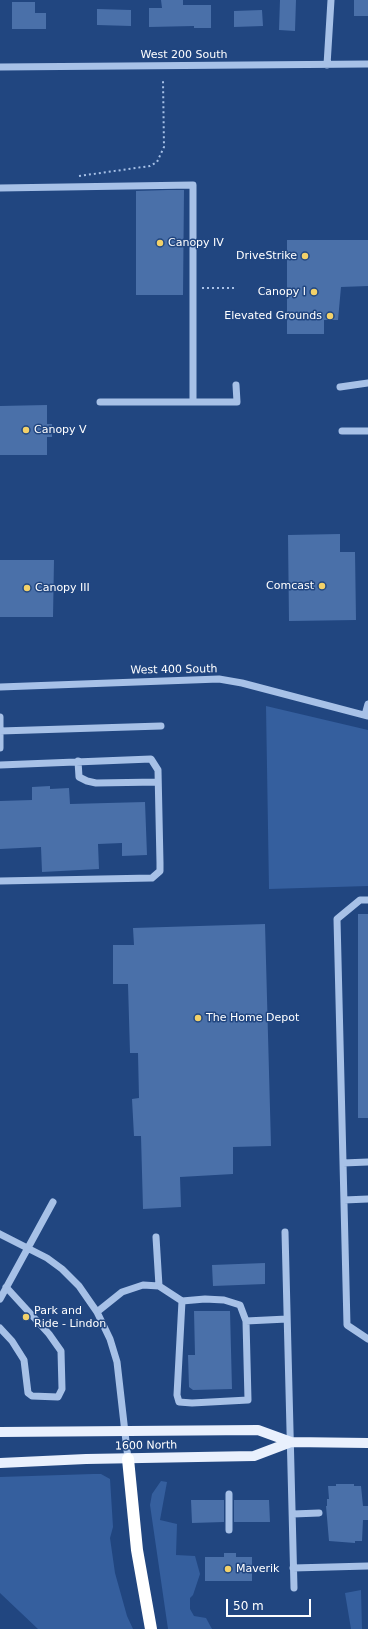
<!DOCTYPE html>
<html>
<head>
<meta charset="utf-8">
<style>
  body { margin:0 }
  #map { position:relative; width:368px; height:1629px; overflow:hidden; background:#214680; font-family:"DejaVu Sans",sans-serif }
  canvas { display:block }
  .scale { position:absolute; left:226px; top:1599px; width:85px; height:18px; box-sizing:border-box; border:2px solid #fff; border-top:0; padding-left:5px; font-size:12px; line-height:14px; white-space:nowrap; color:#fff; -webkit-text-stroke:3px #214680; paint-order:stroke }
</style>
</head>
<body>
<div id="map">
<canvas width="368" height="1629"></canvas>
<div class="scale">50 m</div>
</div>
<script>
const g = document.querySelector('canvas').getContext('2d');
g.lineJoin = 'round';
function fillPath(path, color) { g.fillStyle = color; g.fill(path, 'evenodd'); }
const poly = rows => new Path2D(rows.map(r => 'M' + r).join(''));
function trace(path, color, width, dash) { g.strokeStyle = color; g.lineWidth = width; g.lineCap = dash ? 'butt' : 'round'; g.setLineDash(dash || []); g.stroke(path); }
function label(font, color, halo, rows, align = 'center') {
  g.font = font + ' "DejaVu Sans",sans-serif'; g.lineWidth = 3; g.setLineDash([]); g.textBaseline = 'middle'; g.strokeStyle = halo; g.fillStyle = color; for (const [text, x, y, turn = 0] of rows) {
    g.save(); g.translate(x, y); g.rotate((+turn || 0) * Math.PI / 180); g.textAlign = isNaN(turn) ? turn : align; if (halo) g.strokeText(text, 0, 0); g.fillText(text, 0, 0); g.restore();
  }
}
fillPath(poly([
  [266,706,368,730,368,886,269,889],
  [93,1474,101,1474,110,1479,113,1527,110,1538,115,1573,127,1616,133,1629,38,1629,0,1593,0,1477],
  [161,1481,167,1482,160,1520,177,1524,176,1555,195,1556,200,1574,193,1595,190,1598,190,1609,194,1616,206,1618,212,1629,168,1629,150,1505,152,1494],
  [361,1590,362,1629,351,1629,345,1593]
]), '#355f9e');
fillPath(poly([
  [161,0,183,0,183,5,211,5,211,28,194,28,194,26,149,27,149,8,162,8],
  [280,0,296,0,295,31,279,30],
  [354,0,368,0,368,16,354,16],
  [12,2,35,2,35,13,46,13,46,29,12,29],
  [97,9,131,10,131,26,97,25],
  [262,10,263,26,234,27,234,11],
  [167,190,184,190,183,295,136,295,136,191],
  [287,240,368,240,368,286,341,287,338,320,324,320,324,334,287,334],
  [47,405,47,424,52,424,52,437,47,437,47,455,0,455,0,406],
  [340,534,340,552,355,552,356,620,289,621,288,535],
  [0,560,54,560,53,617,0,617],
  [50,786,50,789,69,788,70,804,145,802,147,855,122,856,122,843,98,844,99,869,42,872,41,847,0,849,0,801,32,800,32,787],
  [358,914,368,914,368,1118,358,1118],
  [265,924,271,1146,233,1147,233,1174,180,1177,181,1207,143,1209,141,1136,134,1136,132,1099,139,1098,138,1053,130,1053,128,984,113,984,113,945,134,945,133,928],
  [265,1263,265,1284,213,1286,212,1265],
  [194,1311,230,1311,232,1389,193,1390,189,1387,188,1355,195,1355],
  [336,1484,354,1484,354,1486,361,1486,363,1506,368,1506,368,1520,363,1520,362,1541,355,1541,355,1543,329,1541,326,1506,327,1506,327,1499,329,1499,328,1486,336,1486],
  [191,1500,224,1500,224,1522,192,1523],
  [234,1500,269,1500,270,1522,234,1522],
  [224,1553,236,1553,236,1557,252,1557,252,1581,205,1581,205,1557,224,1557]
]), '#4a70a9');
trace(poly([
  [79,176,150,166,157,162,164,147,163,80],
  [202,288,235,288]
]), '#a7c1e7', 2, [2, 3]);
trace(poly([
  [327,65,331,0],
  [0,67,368,64],
  [0,188,193,185,193,401],
  [340,387,368,383],
  [100,402,237,402,236,385],
  [342,431,368,431],
  [0,687,219,679,242,683,368,716],
  [365,715,368,704],
  [0,717,0,748],
  [0,731,161,726],
  [78,761,79,777,87,781,96,783,158,782],
  [0,765,151,759,158,770,160,863,160,871,152,878,0,881],
  [368,900,360,900,337,919,347,1325,368,1339],
  [343,1163,368,1162],
  [344,1200,368,1199],
  [285,1232,294,1588],
  [0,1234,47,1258,62,1269,79,1286,97,1312,110,1339,117,1362,128,1459],
  [156,1237,159,1286],
  [0,1299,53,1202],
  [182,1301,205,1299,224,1300,240,1305,246,1321],
  [97,1312,122,1292,143,1285,159,1286,182,1301,177,1395,179,1402,192,1403,248,1400,246,1321,287,1319],
  [0,1328,12,1341,24,1360,28,1393,32,1396,58,1397,62,1389,61,1351,49,1334,6,1287],
  [229,1494,229,1530],
  [293,1514,319,1513],
  [293,1568,368,1566]
]), '#a7c1e7', 7);
trace(poly([
  [0,1432,258,1430,291,1442,368,1443],
  [0,1463,86,1459,254,1456,291,1442]
]), '#e9f0fd', 10);
trace(poly([
  [128,1459,137,1550,151,1629]
]), '#fff', 12);
for (const [x, y, r, color] of [
  [160,243,4,"#f3d169"],
  [305,256,4,"#f3d169"],
  [314,292,4,"#f3d169"],
  [330,316,4,"#f3d169"],
  [26,430,4,"#f3d169"],
  [322,586,4,"#f3d169"],
  [27,588,4,"#f3d169"],
  [198,1018,4,"#f3d169"],
  [26,1317,4,"#f3d169"],
  [228,1569,4,"#f3d169"]
]) { const dot = new Path2D(); dot.arc(x, y, r, 0, 2 * Math.PI); g.fillStyle = color; g.fill(dot); trace(dot, '#214680', 1.5); }
label('11px', '#fff', '#214680', [
  ["West 200 South",184,55],
  ["West 400 South",174,670,-1],
  ["1600 North",146,1446,-1]
]);
label('11px', '#fff', '#214680', [
  ["Canopy IV",168,243],
  ["DriveStrike",297,256,"right"],
  ["Canopy I",306,292,"right"],
  ["Elevated Grounds",322,316,"right"],
  ["Canopy V",34,430],
  ["Comcast",314,586,"right"],
  ["Canopy III",35,588],
  ["The Home Depot",206,1018],
  ["Park and",34,1311],
  ["Ride - Lindon",34,1324],
  ["Maverik",236,1569]
], 'left');
</script>
</body>
</html>
